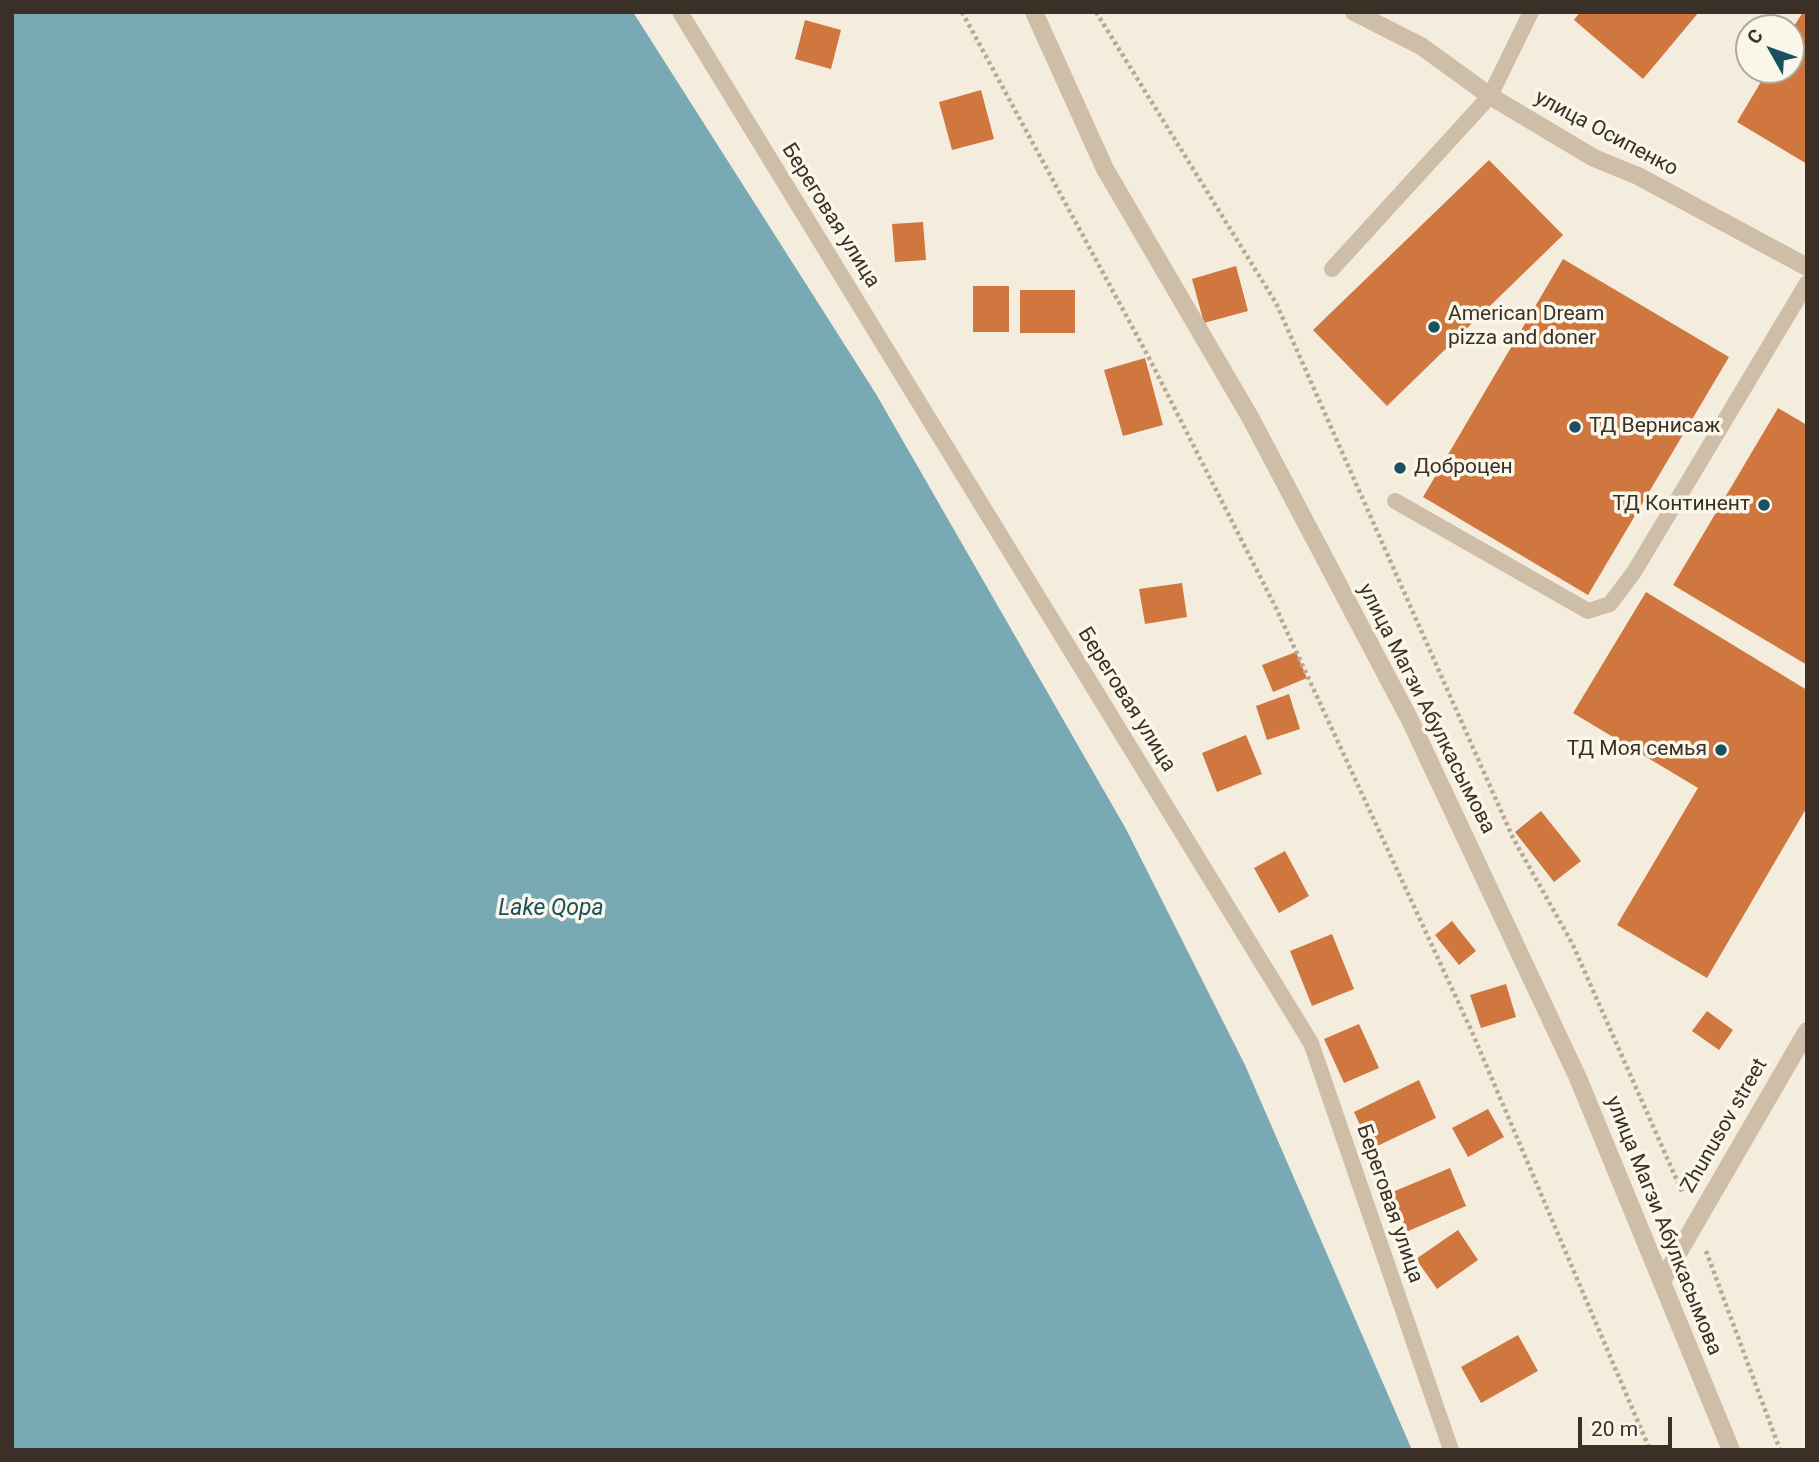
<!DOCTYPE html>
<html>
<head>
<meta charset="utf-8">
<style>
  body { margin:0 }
  #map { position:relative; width:1819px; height:1462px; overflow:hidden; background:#f4eddd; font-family:Roboto,sans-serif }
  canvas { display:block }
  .frame { position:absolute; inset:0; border:14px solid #3a3028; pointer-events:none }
  .north { position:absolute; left:1735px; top:14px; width:70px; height:70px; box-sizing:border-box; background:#fbf6ea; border:2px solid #aea79c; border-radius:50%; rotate:310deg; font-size:19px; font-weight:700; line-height:28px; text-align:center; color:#3a3028 }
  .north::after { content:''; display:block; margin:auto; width:24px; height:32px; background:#1a505f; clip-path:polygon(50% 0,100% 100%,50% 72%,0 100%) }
  .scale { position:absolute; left:1578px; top:1417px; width:94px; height:32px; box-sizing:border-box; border:4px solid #3a3028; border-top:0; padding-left:9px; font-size:21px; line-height:24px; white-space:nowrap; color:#3a3028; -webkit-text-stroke:5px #fbf6ea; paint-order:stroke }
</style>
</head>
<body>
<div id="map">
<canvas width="1819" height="1462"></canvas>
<div class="frame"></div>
<div class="north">С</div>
<div class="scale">20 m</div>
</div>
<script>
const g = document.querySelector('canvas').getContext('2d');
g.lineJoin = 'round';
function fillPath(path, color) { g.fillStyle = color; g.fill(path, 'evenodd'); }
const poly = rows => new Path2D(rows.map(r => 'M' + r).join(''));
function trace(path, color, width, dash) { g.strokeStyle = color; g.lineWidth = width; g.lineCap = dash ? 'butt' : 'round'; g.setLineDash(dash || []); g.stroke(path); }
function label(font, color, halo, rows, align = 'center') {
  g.font = font + ' Roboto,sans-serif'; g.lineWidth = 7; g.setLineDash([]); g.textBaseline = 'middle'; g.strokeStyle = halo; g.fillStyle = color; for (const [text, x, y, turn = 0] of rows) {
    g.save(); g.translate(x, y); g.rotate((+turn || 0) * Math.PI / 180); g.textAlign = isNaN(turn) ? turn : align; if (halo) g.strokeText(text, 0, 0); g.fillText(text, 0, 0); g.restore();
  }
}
fillPath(poly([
  [12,12,633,12,876,394,1126,829,1245,1065,1412,1450,12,1450]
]), '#79a9b4');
fillPath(poly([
  [1580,12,1699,12,1643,79,1574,20],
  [1803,12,1807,12,1807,164,1737,122,1768,70,1791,70,1791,31],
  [805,20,841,30,831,69,795,59],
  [981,90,994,139,952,150,939,102],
  [1489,160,1563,235,1387,406,1313,330],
  [923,222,926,260,895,262,892,224],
  [1563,259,1729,357,1588,595,1423,497],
  [1236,266,1248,311,1204,323,1192,279],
  [973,286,1009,286,1009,332,973,332],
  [1020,290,1075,290,1075,333,1020,333],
  [1145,358,1163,425,1123,436,1104,370],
  [1778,408,1807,425,1807,665,1673,585],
  [1182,583,1187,617,1145,624,1139,589],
  [1646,592,1807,690,1807,807,1707,978,1617,925,1698,788,1573,713],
  [1296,652,1307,678,1273,692,1262,665],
  [1289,694,1300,729,1267,740,1256,706],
  [1246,735,1262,774,1217,792,1202,753],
  [1541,811,1581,861,1554,882,1515,832],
  [1285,851,1309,896,1279,913,1254,868],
  [1452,921,1476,951,1459,965,1435,935],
  [1332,934,1354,989,1312,1006,1290,951],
  [1506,984,1516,1017,1481,1028,1470,995],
  [1707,1011,1733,1030,1719,1050,1692,1031],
  [1359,1024,1379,1068,1344,1083,1324,1039],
  [1419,1080,1436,1118,1371,1149,1354,1112],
  [1488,1109,1504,1137,1468,1157,1452,1128],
  [1450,1168,1466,1206,1406,1232,1390,1193],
  [1458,1230,1478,1260,1437,1289,1416,1259],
  [1518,1335,1538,1371,1481,1403,1461,1367]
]), '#d0773f');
trace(poly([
  [962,12,1148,356,1276,608,1472,1032,1650,1450],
  [1096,12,1276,303,1513,838,1572,943,1683,1194],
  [1706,1251,1780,1450]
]), '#baa991', 4.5, [3.5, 3.5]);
trace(poly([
  [680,12,1311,1043,1451,1450],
  [1332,269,1490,96,1531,12],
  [1395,501,1588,611,1610,604,1634,572,1807,283]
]), '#cebea7', 16);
trace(poly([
  [1034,12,1105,169,1250,417,1410,720,1578,1078,1731,1450],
  [1354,12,1421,46,1490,96,1594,158,1638,176,1807,267],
  [1662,1281,1807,1031]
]), '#cebea7', 18);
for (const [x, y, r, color] of [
  [1434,327,7,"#1a505f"],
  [1575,427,7,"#1a505f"],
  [1400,468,7,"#1a505f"],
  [1764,505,7,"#1a505f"],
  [1721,750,7,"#1a505f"]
]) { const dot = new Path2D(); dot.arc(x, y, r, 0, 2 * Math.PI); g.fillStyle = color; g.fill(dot); trace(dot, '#fbf6ea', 2.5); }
label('21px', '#3a3028', '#fbf6ea', [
  ["улица Осипенко",1606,134,28],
  ["Береговая улица",830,216,58],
  ["Береговая улица",1126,700,58],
  ["улица Магзи Абулкасымова",1426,709,63],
  ["Zhunusov street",1725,1126,-60],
  ["Береговая улица",1389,1204,71],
  ["улица Магзи Абулкасымова",1663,1226,68]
]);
label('21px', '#3a3028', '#fbf6ea', [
  ["American Dream",1448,315],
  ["pizza and doner",1448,339],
  ["ТД Вернисаж",1589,427],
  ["Доброцен",1414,468],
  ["ТД Континент",1750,505,"right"],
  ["ТД Моя семья",1707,750,"right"]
], 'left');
label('italic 23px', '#1a505f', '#fbf6ea', [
  ["Lake Qopa",551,909]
]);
</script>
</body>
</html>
